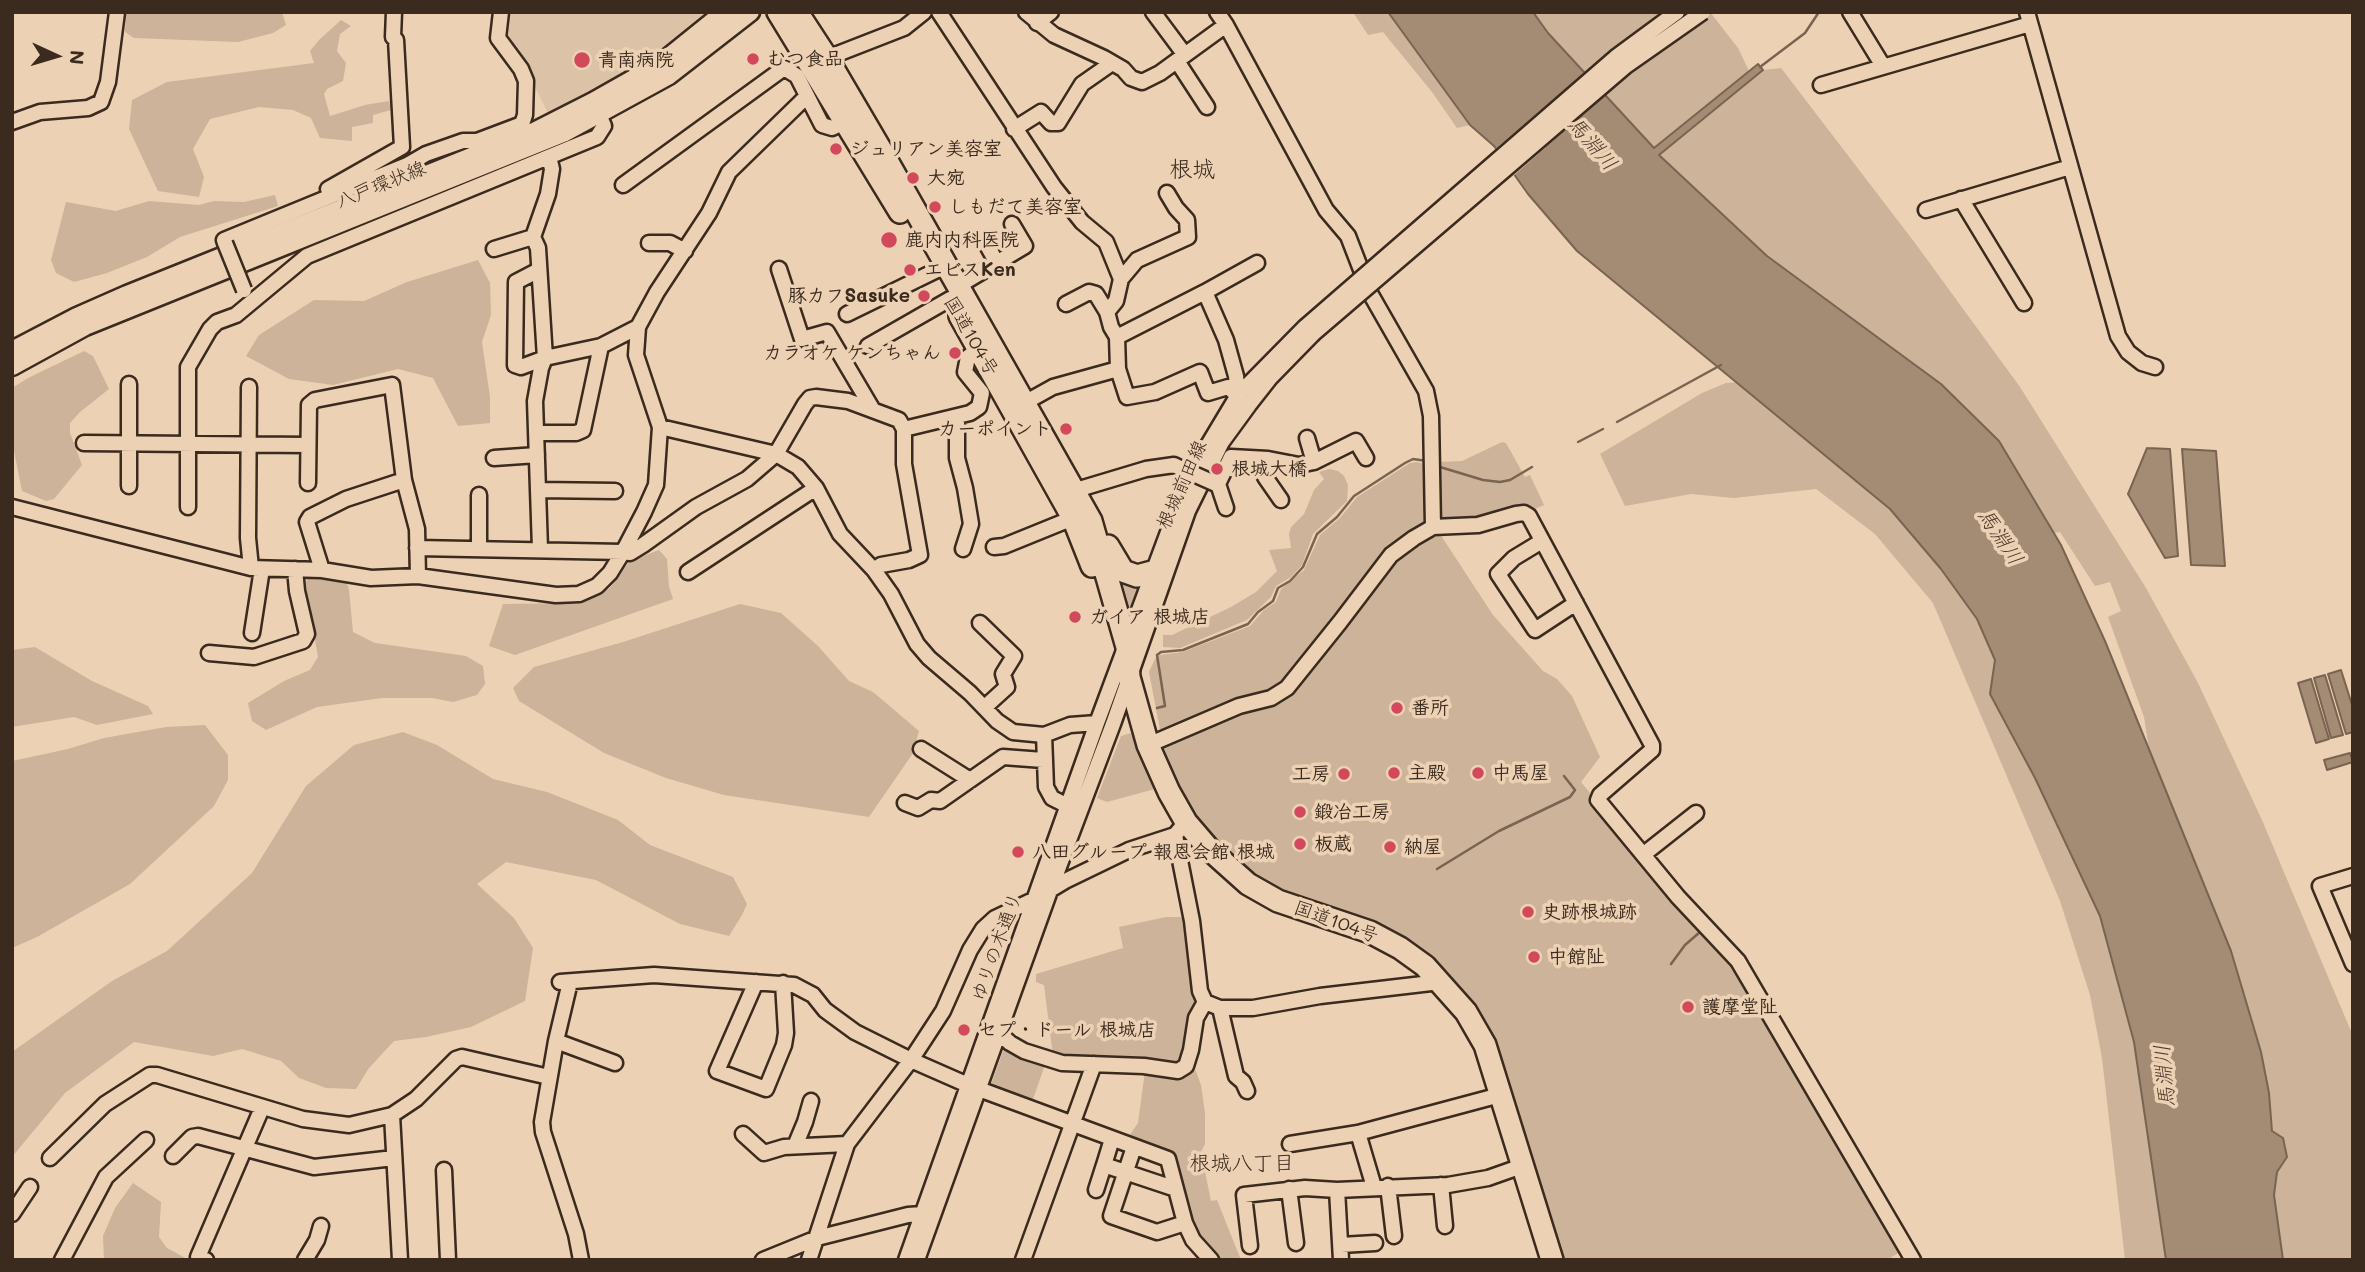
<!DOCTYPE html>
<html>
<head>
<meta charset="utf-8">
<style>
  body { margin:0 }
  #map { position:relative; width:2365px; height:1272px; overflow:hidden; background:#edd1b4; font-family:Mali,sans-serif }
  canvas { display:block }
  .frame { position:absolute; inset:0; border:14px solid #3b2a1e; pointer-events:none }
  .north { position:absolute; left:21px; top:21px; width:70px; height:70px; -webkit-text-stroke:5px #edd1b4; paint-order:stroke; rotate:94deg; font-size:19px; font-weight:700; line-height:28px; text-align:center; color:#3b2a1e }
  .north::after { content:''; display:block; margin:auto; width:24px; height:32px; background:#3b2a1e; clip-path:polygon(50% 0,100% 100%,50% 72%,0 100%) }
</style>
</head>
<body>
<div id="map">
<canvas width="2365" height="1272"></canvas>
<div class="frame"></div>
<div class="north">N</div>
</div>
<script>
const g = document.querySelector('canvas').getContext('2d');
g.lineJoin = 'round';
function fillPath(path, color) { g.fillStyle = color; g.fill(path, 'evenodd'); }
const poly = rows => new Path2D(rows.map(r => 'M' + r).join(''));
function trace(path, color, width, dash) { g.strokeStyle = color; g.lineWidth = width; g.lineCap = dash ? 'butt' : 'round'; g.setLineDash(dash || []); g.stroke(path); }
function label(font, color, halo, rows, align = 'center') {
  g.font = font + ' Mali,"Klee One",sans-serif'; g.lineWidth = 7; g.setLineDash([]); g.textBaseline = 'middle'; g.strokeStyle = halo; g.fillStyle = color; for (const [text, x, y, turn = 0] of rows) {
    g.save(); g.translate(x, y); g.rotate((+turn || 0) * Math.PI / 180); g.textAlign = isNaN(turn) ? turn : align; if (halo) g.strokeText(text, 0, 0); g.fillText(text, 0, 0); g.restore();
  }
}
fillPath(poly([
  [505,12,708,12,656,54,548,113,524,66,503,36]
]), '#dcc2a6');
fillPath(poly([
  [126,12,282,12,286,25,273,33,238,42,134,38,125,32],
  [1353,12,1388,12,1470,125,1457,128,1432,92,1383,32,1368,35],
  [1533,12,1710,12,1738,48,1749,71,1654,148,1548,33],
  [341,20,351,26,340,34,337,51,346,63,343,81,327,89,324,94,330,116,365,105,389,101,391,110,373,115,373,123,352,127,352,141,320,138,311,118,293,110,259,107,210,119,193,149,204,177,199,197,158,191,129,129,132,100,167,82,314,63,310,51,319,40],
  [1781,68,1915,243,2020,387,2146,588,2198,683,2262,820,2353,1036,2353,1260,2283,1260,2274,1195,2277,1172,2269,1093,2261,1052,2231,951,2149,749,2144,717,2108,617,2121,611,2110,582,2095,586,2060,532,2054,533,1999,441,1941,384,1766,256,1659,155,1763,70],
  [275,195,278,206,180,237,147,257,107,273,74,282,56,273,51,260,66,202,116,211,149,201,199,205,214,201,244,202],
  [478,260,490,283,491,315,482,342,490,397,490,423,458,426,433,378,398,369,333,385,289,379,246,356,259,335,314,300,364,301,407,282],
  [84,351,93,356,109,389,80,412,70,423,70,433,82,465,54,499,46,501,22,491,12,441,12,388,28,378],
  [1738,382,1890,509,1941,569,1977,619,1995,660,1990,694,2035,778,2100,916,2134,1042,2166,1260,2125,1260,2102,1058,2090,995,2060,901,1933,603,1875,534,1816,489,1734,498,1691,494,1625,506,1600,454,1702,393,1726,383],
  [1502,442,1506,443,1525,477,1530,475,1544,505,1530,511,1476,523,1440,521,1438,470,1440,462,1462,461],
  [1417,462,1428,465,1430,520,1282,687,1162,733,1160,730,1149,672,1155,659,1160,655,1183,652,1250,626,1264,610,1276,602,1281,589,1304,570,1320,535,1340,518,1357,497,1410,463],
  [1329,469,1338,471,1344,476,1348,485,1347,501,1313,534,1302,565,1291,577,1276,586,1271,597,1247,620,1180,648,1163,647,1163,635,1172,635,1231,607,1256,592,1277,571,1269,550,1291,548,1289,534,1291,527,1304,514,1314,490,1324,479,1319,472],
  [1438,531,1493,615,1543,671,1557,679,1572,696,1600,757,1581,782,1699,926,1731,958,1735,970,1903,1250,1887,1260,1559,1260,1473,1009,1324,909,1257,882,1199,826,1174,784,1162,742,1276,698,1393,557],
  [659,550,667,559,669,586,673,599,515,655,489,646,503,604,581,603,610,588,630,561],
  [1118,575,1123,582,1139,585,1129,619,1126,618],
  [311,577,346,580,349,590,353,632,375,643,466,656,483,666,485,684,477,695,453,702,432,698,382,698,317,707,266,730,252,721,248,703,284,681,310,670,318,657,305,582],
  [740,604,781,613,818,646,849,681,873,692,919,731,913,753,869,817,724,795,666,778,604,753,519,701,513,688,534,667,623,642],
  [35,647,92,681,148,706,153,714,97,725,74,717,12,727,12,650],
  [205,725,228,755,228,780,214,806,130,884,37,937,12,948,12,761,68,749,104,738,166,727],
  [403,732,437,745,493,779,547,792,618,820,650,845,733,877,747,904,742,915,729,936,680,924,596,880,506,862,477,884,514,918,533,948,525,1001,471,1027,426,1037,394,1041,369,1068,356,1089,326,1088,299,1078,281,1061,242,1049,213,1056,134,1042,65,1093,12,1157,12,1052,112,981,167,951,252,873,306,786,354,745],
  [1131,733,1155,789,1107,802,1097,798,1121,736],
  [1166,917,1184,917,1197,1007,1184,1059,1168,1066,1053,1056,1044,985,1036,982,1036,974,1123,948,1119,927],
  [1005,1046,1046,1062,1032,1102,990,1087],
  [1192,1061,1201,1085,1205,1113,1205,1144,1201,1152,1211,1201,1217,1200,1241,1260,1218,1260,1198,1237,1189,1214,1178,1161,1173,1155,1127,1139,1138,1123,1145,1071],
  [133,1183,161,1202,159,1237,167,1248,189,1260,104,1260,103,1236,115,1208]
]), '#ccb399');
const water = poly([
  [1388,12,1533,12,1548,33,1654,148,1758,64,1763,70,1659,155,1767,256,1941,384,1999,441,2061,545,2105,641,2231,951,2261,1052,2269,1093,2272,1131,2283,1138,2287,1157,2277,1172,2274,1195,2283,1260,2166,1260,2134,1042,2100,916,2035,778,1990,694,1995,660,1977,619,1941,569,1890,509,1577,251,1528,194,1494,146,1470,125,1388,12],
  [2147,448,2170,449,2178,556,2165,558,2128,494,2147,448],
  [2182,449,2216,451,2225,566,2191,565,2182,449],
  [2341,670,2353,708,2353,732,2346,734,2328,674,2341,670],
  [2325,675,2343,735,2331,738,2314,678,2325,675],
  [2311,679,2329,739,2316,743,2298,683,2311,679],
  [2350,753,2353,762,2327,770,2324,760,2350,753]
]);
fillPath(water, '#a38b74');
trace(water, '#796452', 2);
fillPath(poly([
  [1587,70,1608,93,1512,177,1493,151]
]), '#edd1b4');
trace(poly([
  [1760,67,1805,33,1819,12],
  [1617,422,1721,365],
  [1578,442,1603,429],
  [1440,467,1483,480,1500,482,1510,480,1532,467],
  [1157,708,1165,706,1157,655,1161,652,1183,650,1248,624,1258,612,1273,601,1278,588,1290,581,1303,567,1317,534,1337,517,1354,496,1405,463,1413,459,1427,461],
  [1437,869,1499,831,1570,797,1575,790,1564,776],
  [1671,964,1685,945,1700,932]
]), '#796452', 2.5);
const minor = poly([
  [939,12,1054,187,1082,222,1106,242,1121,279],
  [1026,12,1054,35,1104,58,1123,69,1131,78,1142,82,1160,73,1226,25],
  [1153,12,1185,55],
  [1217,12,1226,25,1326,210,1348,236,1370,293,1426,391,1431,416,1433,527],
  [1850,12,1883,66],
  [2027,12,2118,336,2128,352,2142,363,2155,367],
  [1037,23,1051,12],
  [827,58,904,28,924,12],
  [1177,61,1207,107],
  [1821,85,2030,24],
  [12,122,40,112,88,108,101,102,108,82,117,12],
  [1014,129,1041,112,1051,123,1058,123,1082,84,1112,63],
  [623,185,784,68,797,76,822,125,832,128,852,118],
  [328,189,402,147,396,40,393,37,394,12],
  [1961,199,2024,303],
  [1926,210,2070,167],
  [533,237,548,194,552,169,549,157],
  [984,240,997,263],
  [225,243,224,240,407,165,426,154,463,141,477,141,522,124,525,115,526,81,521,69,498,38,501,12],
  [649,243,670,243,685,251],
  [494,249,533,237,538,248,545,358,541,368,535,401,540,549],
  [779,269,802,339,827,332,873,410],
  [539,270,516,282,515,365,521,367,545,358,601,346,638,327],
  [958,286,1025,246,1012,224],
  [1205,292,1257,263],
  [1066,304,1089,292,1096,294,1107,312],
  [847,314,935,271],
  [1117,337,1205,292,1226,340,1236,376,1238,395],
  [868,346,950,299],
  [1118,369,1117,337,1111,327,1107,312,1116,301,1121,279,1137,260,1188,237,1187,220,1176,208,1167,193],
  [249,387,248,538,251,568],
  [1026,402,1053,387,1118,369,1127,397,1155,392,1200,372,1208,393,1228,387,1245,402],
  [957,417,957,458,965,488,971,524,963,549],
  [660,427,776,454,798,467,816,488,840,534,874,570,891,594,917,644,929,658,970,693,997,721,1013,732,1044,735,1070,725,1097,723],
  [904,429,970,413,979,407,982,393,965,372,968,357,984,345],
  [536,433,576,433,583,430,601,346],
  [1307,438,1314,462],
  [84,443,308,445],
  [494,458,537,455],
  [1268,459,1265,477,1281,500],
  [308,483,309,405,315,400,392,385,404,480,417,529,418,576],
  [1214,483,1218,484,1231,457,1268,459,1299,465,1314,462,1356,441,1366,458],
  [1218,484,1226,508],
  [129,486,129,384],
  [538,490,615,491],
  [1076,490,1146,469,1174,465,1180,468],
  [12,507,251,568,322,570,371,578,418,576,556,595,579,594,597,586,610,573,623,552,630,553,643,545,696,507,747,479,776,454,805,404,810,398,816,397,848,401,899,420,904,429,904,464,920,555,909,560,881,565,874,570],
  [188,507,188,367,210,329,217,322,236,315,307,256,597,137,604,126,595,105],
  [1542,541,1514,558,1498,574,1535,630,1576,603],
  [994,547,1004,546,1073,518],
  [417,548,623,552,644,512,656,485,660,427,636,355,638,327,657,292,709,213,729,172,807,96],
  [479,548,479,495],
  [322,570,307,522,310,517,346,499,404,480],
  [688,572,816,488],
  [980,623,1014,656,1003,674,1007,687,985,707],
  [252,633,262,569],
  [209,653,254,657,303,641,307,634,297,591,295,569],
  [1044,735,1046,787,1052,798,1068,806],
  [1148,745,1239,706,1271,698,1287,688,1340,622,1391,555,1414,538,1433,527,1478,525,1516,514,1524,513,1529,516,1652,745,1652,750,1600,795,1598,800,1678,897,1738,961,1913,1260],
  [921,749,970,780],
  [905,803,918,808,931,800,940,801,1003,757,1043,760],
  [1175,835,1192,921,1200,991,1205,1002,1220,1008,1253,1008,1320,996,1440,982],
  [1644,854,1696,813],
  [2353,876,2320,886,2353,964],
  [560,982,654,975,794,985,813,995,825,1010,855,1032,911,1060,968,1085,1168,1159,1185,1223,1193,1240,1211,1260],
  [570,982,556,1041,542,1122,543,1132,576,1234,581,1260],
  [756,982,717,1071,766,1089,784,1045,786,1033,783,983],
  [1220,1008,1236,1076,1243,1082,1247,1091],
  [999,1033,1010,1043,1024,1051,1062,1063,1144,1066,1178,1071,1186,1066,1191,1050,1196,1018,1205,1002],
  [556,1041,615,1063],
  [392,1115,400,1260],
  [1358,1133,1374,1187],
  [743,1134,764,1153,784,1147,847,1144],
  [1112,1139,1104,1165,1176,1189],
  [1290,1144,1358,1133,1500,1095],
  [795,1146,805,1122,811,1101],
  [1134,1147,1111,1216,1157,1232,1185,1223],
  [173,1156,192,1137,198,1136,314,1167,394,1158],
  [50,1158,105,1104,150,1075,157,1075,303,1119,349,1125,392,1115,416,1099,456,1059,462,1057,549,1077],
  [444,1170,448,1260],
  [1441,1185,1445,1226],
  [1388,1186,1394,1236],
  [1289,1189,1296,1243],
  [1096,1190,1104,1165],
  [1337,1190,1341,1260],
  [12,1214,30,1187],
  [1341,1245,1375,1243],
  [1250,1246,1244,1195,1305,1188,1337,1190,1448,1185,1488,1178,1522,1166],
  [62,1260,106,1177,146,1140],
  [206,1260,198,1257,262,1108],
  [305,1260,317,1240,321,1226],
  [763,1260,817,1238,908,1215,922,1214,930,1216],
  [809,1260,847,1144,911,1060,943,1011,970,950,983,929,995,918,1035,899,1065,881,1129,850,1175,835,1186,822],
  [906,1260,1097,723,1177,508,1202,455,1238,395,1305,327],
  [917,1260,1051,888,1113,724,1188,511,1222,442,1249,405,1271,377,1313,334],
  [1023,1260,1094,1064]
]);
const major = poly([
  [12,351,77,317,127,295,536,131,593,102,646,72,668,58,725,12],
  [12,366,85,326,563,133,669,75,750,12]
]);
const highway = poly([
  [778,12,900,212],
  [797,12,827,58,881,150,1091,521,1127,647,1129,677,1148,745,1169,792,1186,822,1210,850,1248,884,1278,901,1370,932,1400,948,1425,966,1466,1012,1485,1045,1552,1260],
  [960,316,1073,518,1092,566],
  [1108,546,1123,571,1137,576,1152,572]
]);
trace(minor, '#3b2a1e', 19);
trace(major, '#3b2a1e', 23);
trace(highway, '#3b2a1e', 26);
trace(minor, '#edd1b4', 14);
trace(major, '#edd1b4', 18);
trace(highway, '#edd1b4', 21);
const minorBridge = poly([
  [225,243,244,290],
  [1305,327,1616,57,1677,12],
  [1313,334,1626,66,1703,12],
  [1180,468,1214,483]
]);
trace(minorBridge, '#3b2a1e', 19, []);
trace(minorBridge, '#edd1b4', 14);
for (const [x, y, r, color] of [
  [753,59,7,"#d1495b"],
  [582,60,9,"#d1495b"],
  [836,149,7,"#d1495b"],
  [913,178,7,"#d1495b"],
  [935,207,7,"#d1495b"],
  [889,240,9,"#d1495b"],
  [910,270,7,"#d1495b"],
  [924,296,7,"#d1495b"],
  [955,353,7,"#d1495b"],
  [1066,429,7,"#d1495b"],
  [1217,469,7,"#d1495b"],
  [1075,617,7,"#d1495b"],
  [1397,708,7,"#d1495b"],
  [1394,773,7,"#d1495b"],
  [1478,773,7,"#d1495b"],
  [1344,774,7,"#d1495b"],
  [1300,812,7,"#d1495b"],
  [1300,844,7,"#d1495b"],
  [1390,847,7,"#d1495b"],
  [1018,852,7,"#d1495b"],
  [1528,912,7,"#d1495b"],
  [1534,957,7,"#d1495b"],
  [1688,1007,7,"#d1495b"],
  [964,1030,7,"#d1495b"]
]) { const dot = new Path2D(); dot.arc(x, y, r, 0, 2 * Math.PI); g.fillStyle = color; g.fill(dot); trace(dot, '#edd1b4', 2.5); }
label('bold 19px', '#3b2a1e', '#edd1b4', [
  ["むつ食品",767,59],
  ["青南病院",598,60],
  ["ジュリアン美容室",850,149],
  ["大宛",927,178],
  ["しもだて美容室",949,207],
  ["鹿内内科医院",905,240],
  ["エビスKen",924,270],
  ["豚カフSasuke",910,296,"right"],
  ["カラオケ ケンちゃん",941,353,"right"],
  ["カーポイント",1052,429,"right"],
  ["根城大橋",1231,469],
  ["ガイア 根城店",1089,617],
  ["番所",1411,708],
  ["主殿",1408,773],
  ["中馬屋",1492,773],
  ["工房",1330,774,"right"],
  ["鍛冶工房",1314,812],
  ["板蔵",1314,844],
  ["納屋",1404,847],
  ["八田グループ 報恩会館 根城",1032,852],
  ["史跡根城跡",1542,912],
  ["中館阯",1548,957],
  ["護摩堂阯",1702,1007],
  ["セプ・ドール 根城店",978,1030]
], 'left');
label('19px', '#3b2a1e', '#edd1b4', [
  ["八戸環状線",381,185,-22],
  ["国道104号",971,336,60],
  ["根城前田線",1182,485,-66],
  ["国道104号",1336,922,20],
  ["ゆりの木通り",997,947,-70]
]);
label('italic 21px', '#503d2f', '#edd1b4', [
  ["馬淵川",1592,144,49],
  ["馬淵川",2000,537,56],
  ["馬淵川",2165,1076,-95]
]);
label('21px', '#3b2a1e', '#edd1b4', [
  ["根城八丁目",1242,1164]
]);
label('23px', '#3b2a1e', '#edd1b4', [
  ["根城",1192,170]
]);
</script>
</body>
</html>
